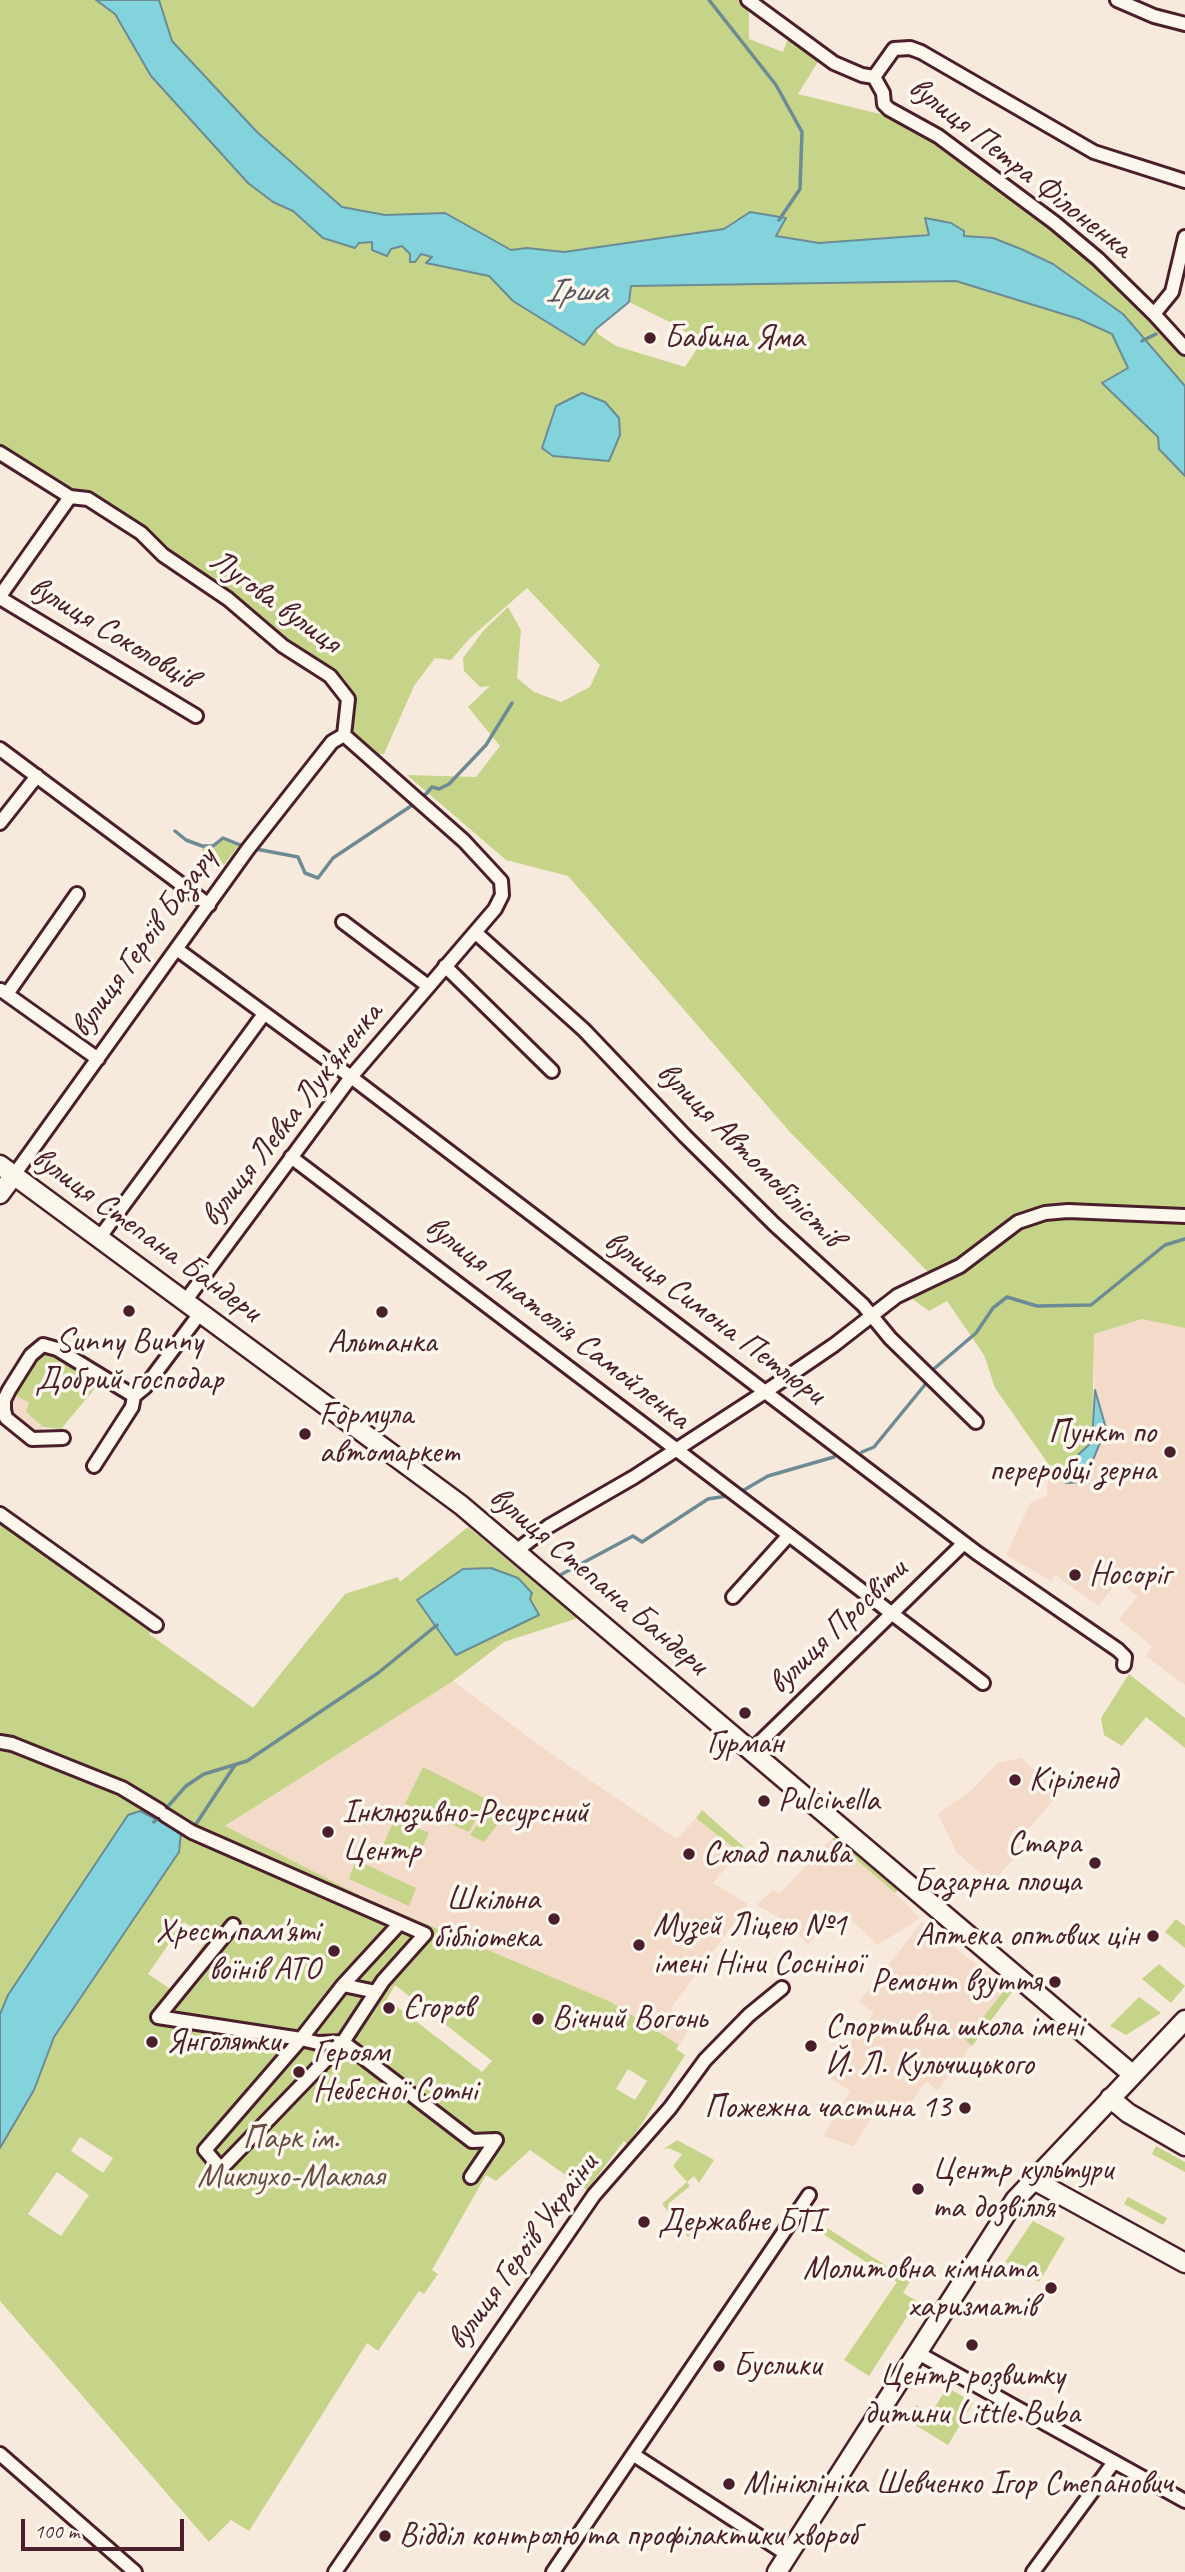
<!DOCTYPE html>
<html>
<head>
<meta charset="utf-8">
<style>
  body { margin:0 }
  #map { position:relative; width:1185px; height:2572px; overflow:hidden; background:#f7eadc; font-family:Caveat,sans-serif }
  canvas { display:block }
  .scale { position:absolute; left:21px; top:2519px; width:163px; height:32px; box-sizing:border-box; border:4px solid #4a1f2b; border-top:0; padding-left:9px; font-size:21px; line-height:24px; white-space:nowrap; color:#4a1f2b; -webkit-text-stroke:5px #fbf7ec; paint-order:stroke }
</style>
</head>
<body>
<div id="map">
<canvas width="1185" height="2572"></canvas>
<div class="scale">100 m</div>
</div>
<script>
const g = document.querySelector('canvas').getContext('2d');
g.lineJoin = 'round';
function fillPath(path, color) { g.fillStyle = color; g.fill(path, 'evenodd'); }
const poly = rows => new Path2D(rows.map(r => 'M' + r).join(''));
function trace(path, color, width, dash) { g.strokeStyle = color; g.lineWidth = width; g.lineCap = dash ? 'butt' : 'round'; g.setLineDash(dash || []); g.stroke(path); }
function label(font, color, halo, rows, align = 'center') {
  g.font = font + ' Caveat,sans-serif'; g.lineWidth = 7; g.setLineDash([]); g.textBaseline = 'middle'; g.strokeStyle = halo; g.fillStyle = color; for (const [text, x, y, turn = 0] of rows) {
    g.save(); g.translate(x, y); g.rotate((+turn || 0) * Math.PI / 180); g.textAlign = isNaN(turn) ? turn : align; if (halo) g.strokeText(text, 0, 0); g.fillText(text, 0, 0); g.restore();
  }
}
fillPath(poly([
  [1142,1319,1185,1328,1185,1685,1146,1656,1152,1646,1119,1620,1137,1596,1118,1581,1099,1606,1055,1575,1051,1581,1006,1555,1030,1503,1047,1496,1048,1475,1057,1475,1091,1421,1095,1390,1093,1334],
  [12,1393,30,1403,26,1412,43,1427,36,1435,9,1413,8,1400],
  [453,1681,550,1753,677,1839,696,1818,739,1852,713,1883,748,1904,671,2008,689,2030,679,2045,611,2002,365,1898,224,1827],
  [1021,1758,1060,1793,1017,1842,1021,1850,992,1883,957,1853,938,1814,973,1789,997,1763],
  [832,1839,898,1896,920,1918,878,1945,841,1910,808,1944,784,1920,756,1905,774,1890,779,1894],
  [922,1922,1012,1992,938,2090,926,2081,905,2112,884,2100,853,2146,823,2136,850,2091,825,2074,874,2013,859,2002]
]), '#f3dac9');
fillPath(poly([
  [0,0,96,0,115,14,151,76,248,183,273,202,293,211,323,238,359,243,372,241,372,250,386,256,391,248,402,246,410,254,410,261,421,254,433,258,427,262,439,266,463,268,490,276,513,301,584,344,596,329,598,334,616,346,685,367,701,343,676,325,629,302,631,286,697,285,956,281,1079,319,1112,334,1129,368,1102,383,1158,437,1159,450,1185,476,1185,1328,1142,1319,1094,1334,1092,1442,1056,1475,995,1388,984,1355,947,1301,929,1311,904,1293,932,1276,790,1132,568,876,506,860,407,775,476,777,500,746,468,707,490,686,480,687,464,671,463,658,484,630,508,607,521,630,517,678,534,692,561,702,590,687,600,665,527,588,469,639,451,660,435,658,414,686,384,754,378,754,353,734,351,692,311,657,288,644,194,576,98,500,81,491,61,491,0,451],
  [159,0,740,0,749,13,749,39,783,52,790,33,821,57,798,94,880,114,893,108,1072,241,1185,351,1185,386,1123,314,993,238,963,236,964,231,951,223,926,218,930,234,819,243,775,236,778,229,737,219,724,229,564,252,527,248,511,250,445,213,385,215,342,207,257,132,172,41],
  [223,838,240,844,223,866,202,865,202,846,213,846],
  [46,1348,102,1380,61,1429,43,1427,26,1412,29,1403,12,1393,31,1362],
  [0,1514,156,1625,149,1634,253,1708,345,1594,398,1577,400,1582,468,1527,578,1618,504,1642,453,1681,225,1826,365,1898,611,2002,679,2045,676,2049,685,2055,641,2125,627,2144,624,2141,587,2190,530,2150,496,2181,486,2175,432,2270,438,2274,424,2294,419,2291,378,2351,367,2343,249,2531,231,2520,209,2542,0,2301,0,2148,34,2090,128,1815,8,1995,0,2014],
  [491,1568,528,1621,457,1655,463,1569],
  [184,1922,208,1938,172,1990,148,1974],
  [395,1985,492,2061,482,2072,387,1999],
  [628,2069,647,2081,635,2100,616,2089],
  [80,2137,113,2158,103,2173,71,2151],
  [57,2172,89,2195,61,2236,28,2214],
  [1129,1674,1185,1718,1185,1748,1146,1717,1122,1746,1104,1735,1101,1718],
  [423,1767,486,1799,469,1832,405,1804],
  [493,1802,508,1811,484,1842,470,1835],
  [702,1810,744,1847,739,1852,696,1818],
  [395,1818,429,1833,415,1863,382,1848],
  [835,1837,898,1890,895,1893,832,1839],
  [356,1860,416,1888,409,1906,349,1879],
  [1176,1919,1185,1926,1185,1948,1165,1932],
  [1159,1964,1185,1986,1171,2003,1142,1979],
  [1007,1987,1012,1992,972,2046,958,2032,961,2028,969,2035],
  [1139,1997,1161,2013,1126,2035,1110,2026],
  [677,2140,714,2160,699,2183,694,2176,687,2182,690,2186,668,2204,691,2233,688,2237,662,2204,687,2182,673,2166,682,2154,668,2148,662,2150],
  [1156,2146,1185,2162,1185,2172,1152,2154],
  [1128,2197,1167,2218,1163,2225,1124,2204],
  [1033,2221,1065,2238,1039,2282,1005,2262],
  [824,2226,910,2281,903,2293,917,2301,869,2376,844,2360,897,2282,820,2232],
  [947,2387,973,2403,948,2445,907,2420,916,2405,931,2414]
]), '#c5d488');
const water = poly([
  [96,0,159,0,172,41,257,132,342,207,385,215,445,213,511,250,527,248,564,252,724,229,750,212,786,218,776,236,819,243,929,235,925,218,951,223,964,231,964,236,993,238,1021,249,1053,264,1123,314,1185,386,1185,476,1159,449,1158,437,1102,383,1128,368,1112,334,1079,319,956,281,631,286,629,302,596,329,584,345,513,301,489,276,426,263,432,257,421,254,415,262,410,262,410,254,402,246,391,249,387,256,372,250,372,242,359,243,355,248,323,238,293,211,273,202,248,183,151,76,115,14,96,0],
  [582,393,605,402,619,418,620,435,609,461,553,456,542,448,556,406,582,393],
  [1095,1390,1106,1428,1084,1482,1066,1483,1056,1475,1092,1442,1095,1390],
  [491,1568,518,1578,532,1593,530,1599,539,1615,456,1655,417,1600,463,1569,491,1568],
  [140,1811,181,1832,179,1852,54,2037,34,2090,0,2148,0,2014,8,1995,128,1815,140,1811]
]);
fillPath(water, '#82d3dc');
trace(water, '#6c8b95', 2);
trace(poly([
  [709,0,776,85,802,132,800,189,779,220],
  [1142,341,1156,334],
  [425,795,432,787,439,789,449,784,486,745,512,703],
  [175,831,186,840,202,846,213,846,223,838,243,846],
  [256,849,298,857,305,873,318,878,333,858,414,804],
  [935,1368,976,1333,993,1308,1007,1297,1037,1306,1091,1305,1165,1245,1185,1239],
  [862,1452,874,1447,928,1381],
  [744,1490,768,1476,834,1457],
  [562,1574,633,1536,642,1542,708,1499,727,1496],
  [154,1822,186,1786,204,1774,247,1761,378,1673,437,1625],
  [196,1824,235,1765]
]), '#6c8b95', 3.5);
const street = poly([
  [748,0,834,63,862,75,874,77],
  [1117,0,1154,16,1185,24],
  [874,77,883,93,884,104,889,109,938,136,1055,223,1098,259,1154,314,1172,292,1185,237],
  [874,77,894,49,910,48,921,52,1094,152,1185,181],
  [1154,314,1185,348],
  [0,453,70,497,88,499,141,533,163,555,228,599,283,646,330,676,348,699,344,735,464,841,501,881,502,895,495,909,351,1077,186,1300],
  [0,596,70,497],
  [0,598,196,716],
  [0,749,209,905],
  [0,823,37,776],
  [343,922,428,986],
  [476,933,584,1030,685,1136,774,1224,863,1305,890,1338,976,1422],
  [178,950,351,1077,977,1553,1118,1650,1125,1657,1124,1665],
  [445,966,552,1071],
  [1,990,98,1059],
  [7,994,77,894],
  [291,1157,789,1535],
  [14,1175,248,849,332,742,344,735],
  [100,1237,264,1014],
  [134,1396,145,1387,201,1312],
  [63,1438,32,1439,6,1418,4,1410,4,1400,9,1390,31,1355,43,1345,57,1349,134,1396,132,1407,94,1466],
  [0,1514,156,1625],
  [516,1551,549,1526,634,1477,765,1392,834,1345,897,1296,960,1266,1018,1222,1045,1213,1068,1211,1185,1216],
  [733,1597,789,1535,983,1683],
  [0,1742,12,1744,122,1788,160,1811],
  [751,1751,964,1543],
  [165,1815,192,1832,425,1934,383,1981,343,2042,216,2174],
  [343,1985,376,1992],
  [158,2017,301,2039,343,1985,400,1923],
  [158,2017,233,1925],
  [221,2169,205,2150,301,2039,318,2043,343,2042,472,2141,496,2140],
  [471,2177,496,2140],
  [918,2353,1185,2501],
  [0,2454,135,2572],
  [634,2455,788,2555],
  [335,2572,594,2195,670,2108,705,2060,749,2015,782,1988],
  [553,2572,809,2195],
  [1033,2572,1114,2462]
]);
const secondary = poly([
  [0,1165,461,1505,1132,2074],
  [0,1194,14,1175],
  [1110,2098,1128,2113,1185,2146],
  [1032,2179,1185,2263],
  [777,2572,1015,2200,1185,2020]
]);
trace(street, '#4a1f2b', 18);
trace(secondary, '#4a1f2b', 23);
trace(street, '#fbf7ec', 12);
trace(secondary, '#fbf7ec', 18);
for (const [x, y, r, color] of [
  [650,338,7,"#4a1f2b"],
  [129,1311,7,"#4a1f2b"],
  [382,1312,7,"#4a1f2b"],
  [305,1434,7,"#4a1f2b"],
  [1170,1452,7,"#4a1f2b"],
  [1075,1575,7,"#4a1f2b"],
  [745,1713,7,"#4a1f2b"],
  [1015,1780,7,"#4a1f2b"],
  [764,1801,7,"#4a1f2b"],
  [328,1832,7,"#4a1f2b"],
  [689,1854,7,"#4a1f2b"],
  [1095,1863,7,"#4a1f2b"],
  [554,1919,7,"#4a1f2b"],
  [1153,1936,7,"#4a1f2b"],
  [639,1945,7,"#4a1f2b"],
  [334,1951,7,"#4a1f2b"],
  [1055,1982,7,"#4a1f2b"],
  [389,2008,7,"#4a1f2b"],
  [538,2019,7,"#4a1f2b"],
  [152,2042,7,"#4a1f2b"],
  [811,2046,7,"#4a1f2b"],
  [299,2072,7,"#4a1f2b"],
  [965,2108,7,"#4a1f2b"],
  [918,2189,7,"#4a1f2b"],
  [644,2222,7,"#4a1f2b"],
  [1051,2288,7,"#4a1f2b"],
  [972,2345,7,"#4a1f2b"],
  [719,2366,7,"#4a1f2b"],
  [729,2484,7,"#4a1f2b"],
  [385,2536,7,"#4a1f2b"]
]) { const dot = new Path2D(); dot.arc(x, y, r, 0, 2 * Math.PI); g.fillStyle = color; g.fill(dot); trace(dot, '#fbf7ec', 2.5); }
label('33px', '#4a1f2b', '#fbf7ec', [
  ["вулиця Петра Філоненка",1020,168,38],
  ["Лугова вулиця",275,602,36],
  ["вулиця Соколовців",112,633,31],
  ["вулиця Героїв Базару",144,943,-54],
  ["вулиця Левка Лук'яненка",292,1115,-52],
  ["вулиця Автомобілістів",749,1155,45],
  ["вулиця Степана Бандери",146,1235,36],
  ["вулиця Симона Петлюри",714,1318,37],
  ["вулиця Анатолія Самойленка",557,1323,38],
  ["вулиця Степана Бандери",598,1581,40],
  ["вулиця Просвіти",838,1627,-44],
  ["вулиця Героїв України",523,2252,-54]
]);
label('33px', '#4a1f2b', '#fbf7ec', [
  ["Бабина Яма",664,338],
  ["Sunny Bunny",129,1342,"center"],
  ["Добрий господар",129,1380,"center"],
  ["Альтанка",382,1343,"center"],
  ["Fормула",319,1415],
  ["автомаркет",319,1453],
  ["Пункт по",1156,1433,"right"],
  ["переробці зерна",1156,1471,"right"],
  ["Носоріг",1089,1575],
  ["Гурман",745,1744,"center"],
  ["Кіріленд",1029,1780],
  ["Pulcinella",778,1801],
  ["Інклюзивно-Ресурсний",342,1813],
  ["Центр",342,1851],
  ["Стара",1081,1844,"right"],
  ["Базарна площа",1081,1882,"right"],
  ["Склад палива",703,1854],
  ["Шкільна",540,1900,"right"],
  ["бібліотека",540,1938,"right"],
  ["Музей Ліцею №1",653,1926],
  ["імені Ніни Сосніної",653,1964],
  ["Хрест пам'яті",320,1932,"right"],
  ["воїнів АТО",320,1970,"right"],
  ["Аптека оптових цін",1139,1936,"right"],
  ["Ремонт взуття",1041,1982,"right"],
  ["Єгоров",403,2008],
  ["Вічний Вогонь",552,2019],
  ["Спортивна школа імені",825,2027],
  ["Й. Л. Кульчицького",825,2065],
  ["Янголятки",166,2042],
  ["Героям",313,2053],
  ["Небесної Сотні",313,2091],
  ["Пожежна частина 13",951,2108,"right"],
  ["Центр культури",932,2170],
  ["та дозвілля",932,2208],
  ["Державне БТІ",658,2222],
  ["Молитовна кімната",1037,2269,"right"],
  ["харизматів",1037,2307,"right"],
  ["Буслики",733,2366],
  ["Центр розвитку",972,2376,"center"],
  ["дитини Little Buba",972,2414,"center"],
  ["Мініклініка Шевченко Ігор Степанович",743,2484],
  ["Відділ контролю та профілактики хвороб",399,2536]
], 'left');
label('33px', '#694c42', '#fbf7ec', [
  ["Парк ім.",291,2139],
  ["Миклухо-Маклая",291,2177]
]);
label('italic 35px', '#5b5560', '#fbf7ec', [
  ["Ірша",576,292]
]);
</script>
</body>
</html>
